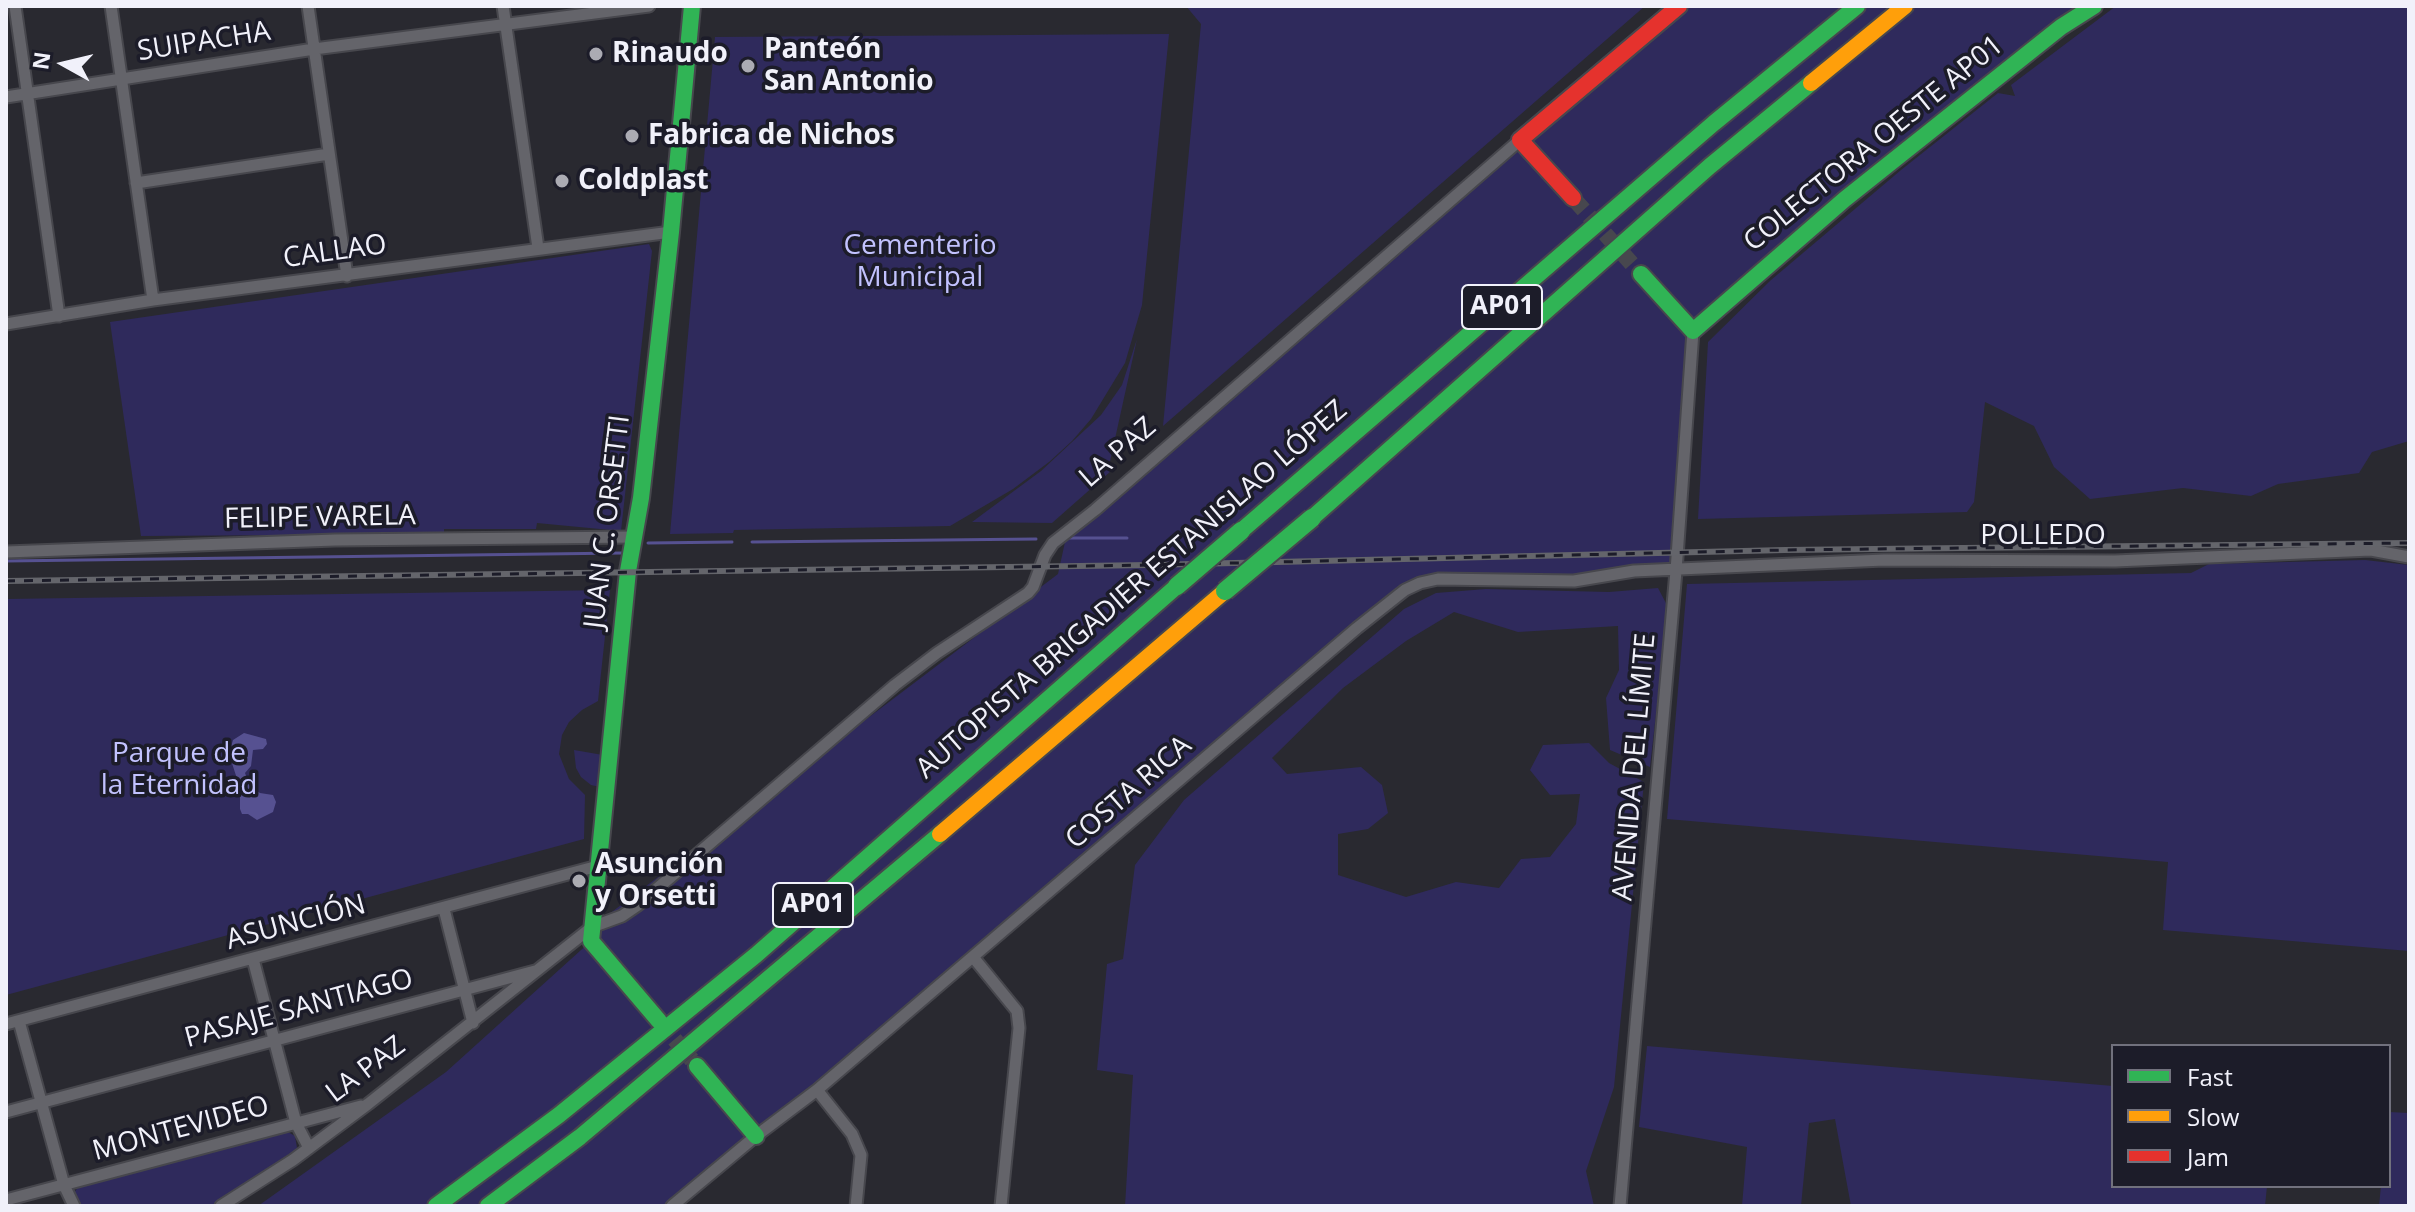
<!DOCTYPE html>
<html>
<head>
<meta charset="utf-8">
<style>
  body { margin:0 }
  #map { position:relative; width:2415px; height:1212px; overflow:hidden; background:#292930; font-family:"Open Sans",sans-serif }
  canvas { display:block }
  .frame { position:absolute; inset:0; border:8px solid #f1f1fa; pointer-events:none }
  .legend { position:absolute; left:2111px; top:1044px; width:280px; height:144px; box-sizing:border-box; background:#1c1c29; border:2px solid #71717d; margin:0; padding:10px 14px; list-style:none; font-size:24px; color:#f1f1fa }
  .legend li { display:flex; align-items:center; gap:16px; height:40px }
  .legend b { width:40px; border:2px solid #71717d }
  .north { position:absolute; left:24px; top:24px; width:80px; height:80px; -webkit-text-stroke:6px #1c1c29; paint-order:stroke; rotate:278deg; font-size:22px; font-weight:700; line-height:32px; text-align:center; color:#f1f1fa }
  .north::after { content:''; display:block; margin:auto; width:28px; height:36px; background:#f1f1fa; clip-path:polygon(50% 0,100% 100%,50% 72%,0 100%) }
</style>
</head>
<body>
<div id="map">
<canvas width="2415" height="1212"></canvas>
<div class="frame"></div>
<ul class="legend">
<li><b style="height:10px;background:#30b455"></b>Fast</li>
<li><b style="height:10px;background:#ff9f0a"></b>Slow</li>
<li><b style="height:10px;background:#e5322d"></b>Jam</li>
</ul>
<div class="north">N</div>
</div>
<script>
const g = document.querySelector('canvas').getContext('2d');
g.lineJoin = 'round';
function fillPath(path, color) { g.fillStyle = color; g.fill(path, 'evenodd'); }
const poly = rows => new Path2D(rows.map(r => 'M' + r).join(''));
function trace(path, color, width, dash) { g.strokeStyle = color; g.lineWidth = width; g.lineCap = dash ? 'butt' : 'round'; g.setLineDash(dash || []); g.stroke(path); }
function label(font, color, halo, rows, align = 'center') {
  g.font = font + ' "Open Sans",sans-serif'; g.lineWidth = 7; g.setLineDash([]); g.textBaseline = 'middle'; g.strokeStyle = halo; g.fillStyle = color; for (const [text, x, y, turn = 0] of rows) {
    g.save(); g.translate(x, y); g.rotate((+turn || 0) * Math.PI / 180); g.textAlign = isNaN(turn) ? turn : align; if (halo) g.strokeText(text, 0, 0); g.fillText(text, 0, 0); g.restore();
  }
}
fillPath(poly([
  [1186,6,1645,6,1163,426,1201,24],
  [1679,6,2094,6,1694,331,1676,571,1574,581,1438,579,1405,590,672,1206,258,1206,446,1072,591,941,592,927,1058,574,1065,542,1095,510],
  [2116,6,2409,6,2409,441,2372,452,2359,473,2278,484,2251,496,2183,488,2090,499,2054,467,2034,426,1985,402,1974,502,1967,512,1698,519,1708,342,1771,280,1901,170,1998,93,2015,96,2011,85],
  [1169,34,1142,305,1125,363,1091,419,1072,441,1049,462,1013,489,950,526,734,530,733,533,670,534,715,37],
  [649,244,652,251,621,531,537,523,536,529,444,529,444,534,141,536,110,322],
  [1137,339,1109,466,1111,471,1052,523,972,522,1041,471,1101,415,1122,385],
  [2365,560,2409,565,2409,951,2163,930,2168,862,1667,819,1687,584,2191,573,2209,564],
  [1658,588,1668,607,1650,767,1610,750,1606,698,1619,670,1618,626,1518,632,1454,612,1406,641,1343,688,1272,758,1287,774,1361,767,1382,785,1388,813,1368,829,1338,834,1338,875,1406,897,1456,882,1499,888,1521,859,1550,857,1576,824,1580,794,1550,795,1530,770,1543,745,1589,743,1609,763,1644,782,1614,1087,1586,1171,1594,1206,1125,1206,1133,1075,1097,1070,1107,964,1123,959,1135,865,1184,800,1404,609,1436,593,1486,589,1609,592],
  [610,590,598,701,582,710,569,722,562,735,559,754,569,779,585,795,584,839,6,995,6,599],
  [574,750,603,755,600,787,591,785,581,777,576,768],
  [1647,1046,2113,1086,2113,1186,2267,1186,2265,1206,1851,1206,1835,1119,1809,1123,1801,1206,1742,1206,1747,1147,1639,1127],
  [2389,1112,2409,1113,2409,1206,2379,1206,2381,1186,2389,1186],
  [288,1132,295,1136,297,1148,294,1151,211,1206,80,1206,76,1199,74,1193,78,1187,85,1184]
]), '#2f2a5c');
fillPath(poly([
  [244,733,266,739,267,744,263,749,253,750,251,766,245,773,250,786,260,793,273,795,276,802,273,812,257,820,248,814,242,814,240,809,240,788,229,754,233,740]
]), '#565191');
trace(poly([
  [1070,538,1127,538],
  [752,542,1036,539],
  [648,543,732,542],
  [6,561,622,553]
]), '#565191', 3);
trace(poly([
  [1573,198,1641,274],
  [659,1021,692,1060]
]), '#47474e', 16, [16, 8]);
const street = poly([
  [15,6,59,316],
  [111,6,153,300],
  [308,6,347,276],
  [503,6,538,248],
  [6,97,314,49,649,6],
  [136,183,329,154],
  [6,324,153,300,671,232],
  [6,552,335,540,634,537],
  [444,909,473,1023],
  [973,957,1017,1011,1019,1028,1001,1206],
  [253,959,296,1123,309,1148],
  [19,1021,64,1185,74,1206],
  [6,1024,598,866],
  [817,1090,852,1134,861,1155,856,1206],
  [6,1112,535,971],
  [6,1200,361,1106],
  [221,1206,293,1160,368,1104,592,927,622,916,638,905,895,685,937,653,1028,593,1033,587,1045,555,1053,543,1095,510,1520,140],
  [672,1206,756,1136,817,1090,1357,628,1405,590,1420,583,1438,579,1574,581,1634,571,1884,560,2115,561,2371,550,2409,557],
  [1620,1206,1676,571,1693,331]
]);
const fast = poly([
  [1641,274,1693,331,1845,199,2061,27,2094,6],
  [1312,518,1710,166,1811,83],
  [1241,531,1714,123,1857,6],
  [659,1021,591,941,628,571,641,498,671,232,692,6],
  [697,1066,756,1136],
  [436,1206,559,1115,756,955,1177,586],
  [488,1206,580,1137,940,834]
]);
const slow = poly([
  [1811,83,1905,6],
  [940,834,1225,591]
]);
const jam = poly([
  [1573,198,1520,140,1679,6]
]);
trace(street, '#47474d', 15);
trace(fast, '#47474d', 20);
trace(slow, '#47474d', 20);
trace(jam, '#47474d', 20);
trace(street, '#64646a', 11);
trace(fast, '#30b455', 16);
trace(slow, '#ff9f0a', 16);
trace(jam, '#e5322d', 16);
const rail = poly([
  [6,581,1150,565,1785,550,2409,543]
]);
trace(rail, '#64656b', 6);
trace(rail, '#1c1c29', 3, [9]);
const fastBridge = poly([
  [1177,586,1241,531],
  [1225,591,1312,518]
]);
trace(fastBridge, '#47474d', 22, []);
trace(fastBridge, '#30b455', 18);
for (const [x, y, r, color] of [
  [596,54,8,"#ababb3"],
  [748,66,8,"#ababb3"],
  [632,136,8,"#ababb3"],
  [562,181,8,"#ababb3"],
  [579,881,8,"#ababb3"]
]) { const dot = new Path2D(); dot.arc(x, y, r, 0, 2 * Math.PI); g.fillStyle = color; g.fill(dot); trace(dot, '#1c1c29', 3); }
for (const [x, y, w] of [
  [1502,307,80],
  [813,905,80]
]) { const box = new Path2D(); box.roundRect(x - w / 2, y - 22, w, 44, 6); g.fillStyle = '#1c1c29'; g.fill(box); trace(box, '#f1f1fa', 2); }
label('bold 26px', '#f1f1fa', null, [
  ["AP01",1502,307],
  ["AP01",813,905]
]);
label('28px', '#f1f1fa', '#1c1c29', [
  ["SUIPACHA",204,42,-9],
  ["COLECTORA OESTE AP01",1874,144,-39],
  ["CALLAO",335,252,-8],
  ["LA PAZ",1118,453,-41],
  ["FELIPE VARELA",320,518,-1],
  ["JUAN C. ORSETTI",608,522,-83],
  ["POLLEDO",2043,536],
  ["AUTOPISTA BRIGADIER ESTANISLAO LÓPEZ",1132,590,-41],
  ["AVENIDA DEL LÍMITE",1635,767,-85],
  ["COSTA RICA",1129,793,-41],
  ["ASUNCIÓN",296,923,-15],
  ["PASAJE SANTIAGO",299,1009,-15],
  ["LA PAZ",366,1070,-37],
  ["MONTEVIDEO",181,1129,-15]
]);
label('bold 28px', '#f1f1fa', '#1c1c29', [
  ["Panteón",764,50],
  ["San Antonio",764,82],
  ["Rinaudo",612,54],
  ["Fabrica de Nichos",648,136],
  ["Coldplast",578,181],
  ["Asunción",595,865],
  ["y Orsetti",595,897]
], 'left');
label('28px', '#c2c2fe', '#1c1c29', [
  ["Cementerio",920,246],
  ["Municipal",920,278],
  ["Parque de",179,754],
  ["la Eternidad",179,786]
]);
</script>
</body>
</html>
